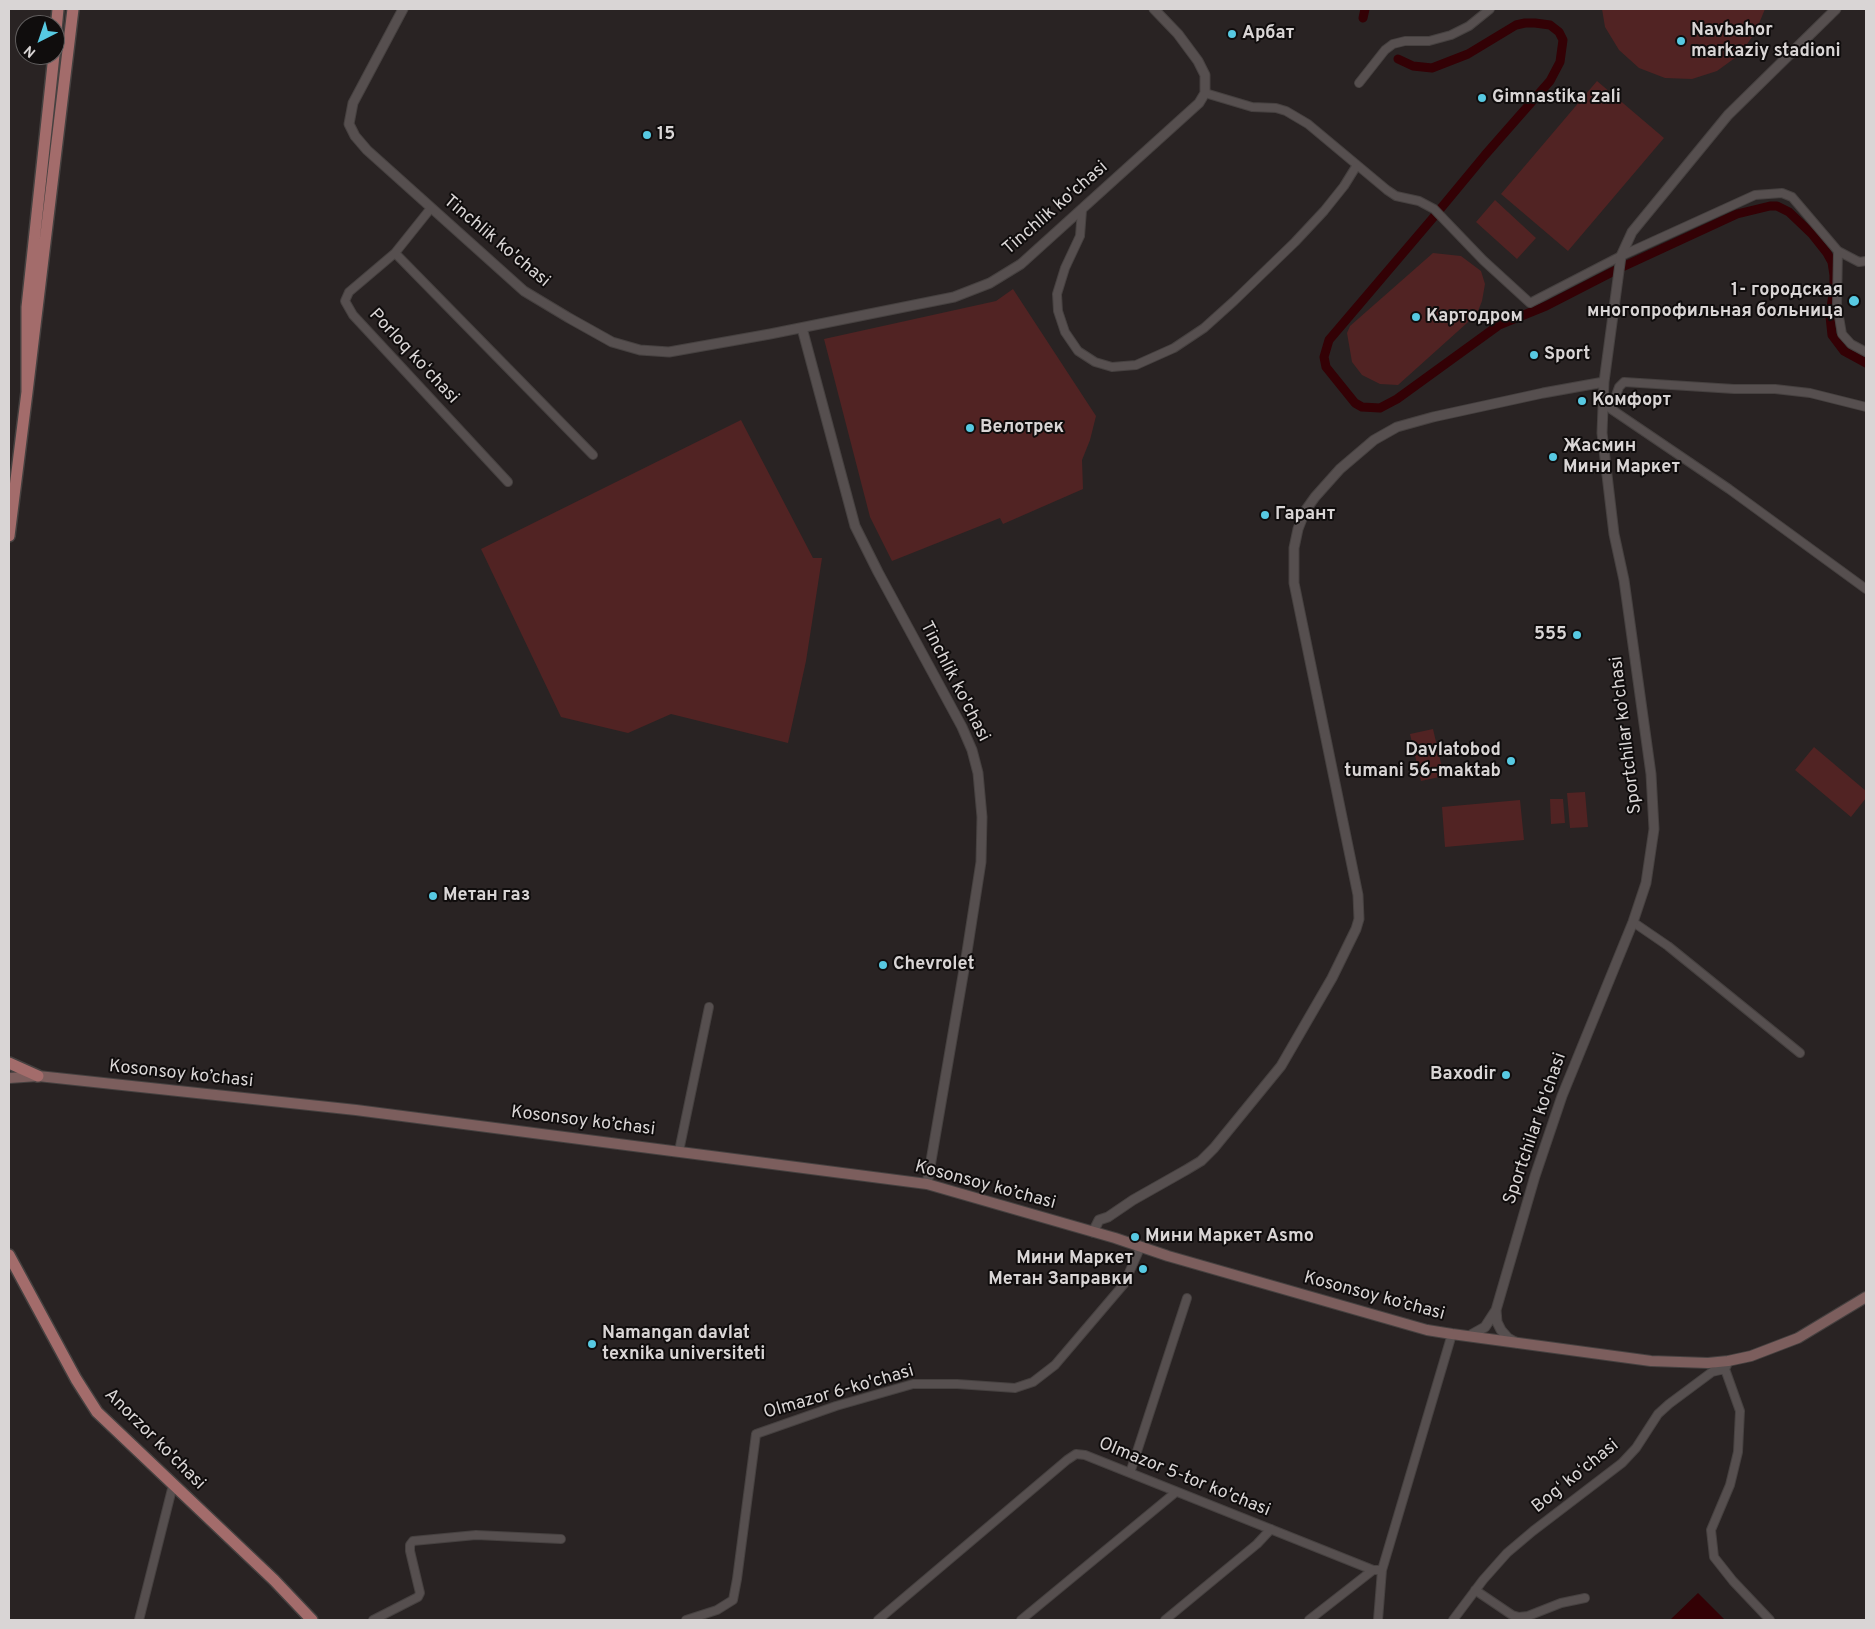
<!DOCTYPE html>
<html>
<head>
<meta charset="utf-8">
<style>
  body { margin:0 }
  #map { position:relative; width:1875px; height:1629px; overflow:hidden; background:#292323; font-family:Overpass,sans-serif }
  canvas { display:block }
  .frame { position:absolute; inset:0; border:10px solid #d9d5d5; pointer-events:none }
  .north { position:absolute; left:15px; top:15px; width:50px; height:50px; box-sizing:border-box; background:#100d0d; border:1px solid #605d5d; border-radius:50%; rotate:221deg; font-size:14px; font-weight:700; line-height:20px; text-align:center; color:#d9d5d5 }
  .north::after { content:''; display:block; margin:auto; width:18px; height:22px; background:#57c9e2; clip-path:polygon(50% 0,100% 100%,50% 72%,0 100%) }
</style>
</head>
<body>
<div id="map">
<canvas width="1875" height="1629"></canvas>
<div class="frame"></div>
<div class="north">N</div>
</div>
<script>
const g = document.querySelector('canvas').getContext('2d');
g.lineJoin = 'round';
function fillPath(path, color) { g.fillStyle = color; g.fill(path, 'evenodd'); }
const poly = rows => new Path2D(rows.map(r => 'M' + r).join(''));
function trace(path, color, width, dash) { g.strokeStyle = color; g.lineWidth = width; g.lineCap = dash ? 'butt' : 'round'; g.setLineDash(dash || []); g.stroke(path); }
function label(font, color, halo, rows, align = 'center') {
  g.font = font + ' Overpass,sans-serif'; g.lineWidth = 4; g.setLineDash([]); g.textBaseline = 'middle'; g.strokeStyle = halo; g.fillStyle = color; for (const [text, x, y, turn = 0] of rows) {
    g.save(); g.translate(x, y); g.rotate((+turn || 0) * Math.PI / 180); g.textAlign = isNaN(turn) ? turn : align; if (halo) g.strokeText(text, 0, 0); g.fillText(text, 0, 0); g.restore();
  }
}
fillPath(poly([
  [1602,9,1765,9,1755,33,1739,55,1717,71,1692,79,1665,78,1639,68,1619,50,1605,27],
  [1597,81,1664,138,1568,251,1501,194],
  [1495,200,1536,238,1517,259,1476,222],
  [1433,253,1461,256,1481,271,1485,284,1482,301,1478,311,1467,323,1398,385,1380,384,1362,375,1352,362,1347,333,1350,326],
  [1013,289,1096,416,1090,440,1082,460,1083,489,1003,524,1000,518,892,561,870,517,824,339,996,301],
  [741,420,813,558,822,558,806,661,788,743,671,714,628,733,561,717,481,549],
  [1433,729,1444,776,1421,781,1410,734],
  [1814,747,1866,791,1866,798,1851,817,1795,770],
  [1585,792,1588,827,1570,828,1567,793],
  [1563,799,1565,823,1551,824,1550,799],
  [1520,800,1524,840,1445,847,1442,807]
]), '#512323');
fillPath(poly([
  [1698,1593,1725,1620,1670,1620]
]), '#330105');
trace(poly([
  [1363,18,1365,9],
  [1398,59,1413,66,1432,68,1468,54,1516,25,1525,23,1535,23,1550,25,1559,32,1563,40,1560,62,1550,81,1485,155,1432,219,1329,340,1324,357,1326,367,1355,403,1362,407,1380,408,1397,399,1499,325,1546,306,1618,269,1737,214,1770,206,1777,206,1789,212,1812,234,1827,253,1832,262,1834,275,1834,286,1830,316,1832,335,1844,351,1866,363]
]), '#330105', 9);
const minor = poly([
  [1359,83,1385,50,1393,44,1405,41,1429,41,1451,35,1469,26,1490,9],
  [1205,93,1252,107,1276,108,1286,111,1308,124,1387,190,1396,196,1419,201,1434,209,1483,260,1530,303,1621,256,1755,195,1782,193,1792,197,1838,251,1859,262,1866,261],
  [431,208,395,253,349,292,345,301,353,315,508,482],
  [1082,210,1080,236,1065,268,1057,294,1058,311,1065,332,1078,351,1095,362,1112,367,1136,365,1174,348,1204,328,1234,301,1295,242,1324,211,1344,186,1357,165],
  [1838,251,1837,305,1842,334,1851,344,1866,352],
  [395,253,593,455],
  [1608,407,1611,409,1619,387,1624,382,1734,389,1775,389,1810,393,1866,407],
  [1611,409,1729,489,1866,589],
  [1633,922,1668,946,1800,1053],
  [679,1151,709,1007],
  [1727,1365,1725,1369,1740,1411,1738,1452,1730,1485,1711,1530,1714,1557,1733,1581,1770,1620],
  [1130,1473,1187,1298],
  [1475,1590,1512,1615,1519,1617,1528,1616,1561,1603,1585,1598],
  [139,1620,173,1485],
  [373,1620,418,1597,420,1593,410,1551,410,1545,413,1541,476,1535,561,1539],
  [686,1620,717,1610,733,1600,737,1579,756,1434,836,1406,913,1384,957,1384,1015,1388,1033,1382,1055,1365,1124,1284,1141,1246],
  [878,1620,1067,1460,1076,1454,1085,1455,1373,1570,1382,1570],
  [1021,1620,1176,1492],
  [1165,1620,1257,1544,1271,1529],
  [1309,1620,1373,1570],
  [1378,1620,1382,1570,1452,1334],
  [1453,1620,1483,1580,1507,1553,1533,1531,1622,1463,1636,1448,1658,1414,1669,1404,1712,1372,1725,1369]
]);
const tertiary = poly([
  [403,9,353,103,349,124,355,136,367,150,524,291,569,318,612,342,640,350,669,352,770,334,954,297,990,283,1021,264,1199,103,1205,93,1205,75,1198,61,1178,34,1154,9],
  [802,328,855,526,878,572,962,727,972,750,978,773,982,817,981,862,966,958,927,1184],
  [1093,1232,1099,1220,1108,1217,1133,1200,1186,1170,1201,1161,1214,1148,1281,1066,1332,978,1356,929,1359,919,1358,895,1294,583,1294,548,1298,529,1305,511,1315,497,1340,469,1374,440,1397,427,1433,417,1543,393,1604,382],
  [1496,1310,1535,1176,1562,1096,1633,922,1646,883,1654,829,1651,774,1624,580,1614,534,1602,433,1604,382,1621,256,1632,232,1728,115,1836,9],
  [1469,1336,1485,1327,1496,1310,1497,1322,1501,1330,1508,1338,1517,1343]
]);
const secondary = poly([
  [9,1078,38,1076,356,1110,927,1184,1115,1238,1168,1256,1427,1330,1452,1334,1651,1361,1708,1363,1728,1361,1751,1356,1798,1338,1866,1297]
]);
const primary = poly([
  [55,41,58,9],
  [54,55,27,307,27,392,73,9],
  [9,536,27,392],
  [9,1063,38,1076],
  [9,1255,76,1379,97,1412,274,1580,312,1620]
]);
trace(minor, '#464140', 10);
trace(tertiary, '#464140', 11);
trace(secondary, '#464140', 12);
trace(primary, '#464140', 14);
trace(minor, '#564f4f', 8);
trace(tertiary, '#564f4f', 9);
trace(secondary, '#7c5e5d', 10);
trace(primary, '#a36c6b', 11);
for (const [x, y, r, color] of [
  [1232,34,5,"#57c9e2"],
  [1681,41,5,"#57c9e2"],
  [1482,98,5,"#57c9e2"],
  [647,135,5,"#57c9e2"],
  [1854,301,6,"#57c9e2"],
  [1416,317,5,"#57c9e2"],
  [1534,355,5,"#57c9e2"],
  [1582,401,5,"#57c9e2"],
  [970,428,5,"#57c9e2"],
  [1553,457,5,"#57c9e2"],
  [1265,515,5,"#57c9e2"],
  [1577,635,5,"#57c9e2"],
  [1511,761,5,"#57c9e2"],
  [433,896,5,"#57c9e2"],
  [883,965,5,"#57c9e2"],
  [1506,1075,5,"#57c9e2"],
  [1135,1237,5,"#57c9e2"],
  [1143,1269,5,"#57c9e2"],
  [592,1344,5,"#57c9e2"]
]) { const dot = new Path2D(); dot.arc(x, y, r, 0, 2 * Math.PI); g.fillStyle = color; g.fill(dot); trace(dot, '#100d0d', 2); }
label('bold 18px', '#d9d5d5', '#100d0d', [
  ["Navbahor",1691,31],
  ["markaziy stadioni",1691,52],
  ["Арбат",1242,34],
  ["Gimnastika zali",1492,98],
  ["15",657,135],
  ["1- городская",1843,291,"right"],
  ["многопрофильная больница",1843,312,"right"],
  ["Картодром",1426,317],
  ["Sport",1544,355],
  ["Комфорт",1592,401],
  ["Велотрек",980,428],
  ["Жасмин",1563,447],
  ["Мини Маркет",1563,468],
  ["Гарант",1275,515],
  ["555",1567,635,"right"],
  ["Davlatobod",1501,751,"right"],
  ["tumani 56-maktab",1501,772,"right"],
  ["Метан газ",443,896],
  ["Chevrolet",893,965],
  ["Baxodir",1496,1075,"right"],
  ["Мини Маркет Asmo",1145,1237],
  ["Мини Маркет",1133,1259,"right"],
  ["Метан Заправки",1133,1280,"right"],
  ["Namangan davlat",602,1334],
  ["texnika universiteti",602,1355]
], 'left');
label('18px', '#d9d5d5', '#100d0d', [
  ["Tinchlik ko'chasi",1056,209,-41],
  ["Tinchlik ko'chasi",496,242,40],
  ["Porloq koʻchasi",413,357,47],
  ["Tinchlik ko'chasi",954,682,63],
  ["Sportchilar ko'chasi",1627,735,-97],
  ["Kosonsoy ko’chasi",181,1075,6],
  ["Kosonsoy ko’chasi",583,1122,7],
  ["Sportchilar ko'chasi",1536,1129,-71],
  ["Kosonsoy ko’chasi",985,1186,15],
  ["Kosonsoy ko’chasi",1374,1297,15],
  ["Olmazor 6-ko'chasi",839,1393,-16],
  ["Anorzor ko'chasi",154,1440,45],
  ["Bogʻ koʻchasi",1576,1477,-39],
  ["Olmazor 5-tor ko'chasi",1184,1478,22]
]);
</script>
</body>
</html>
